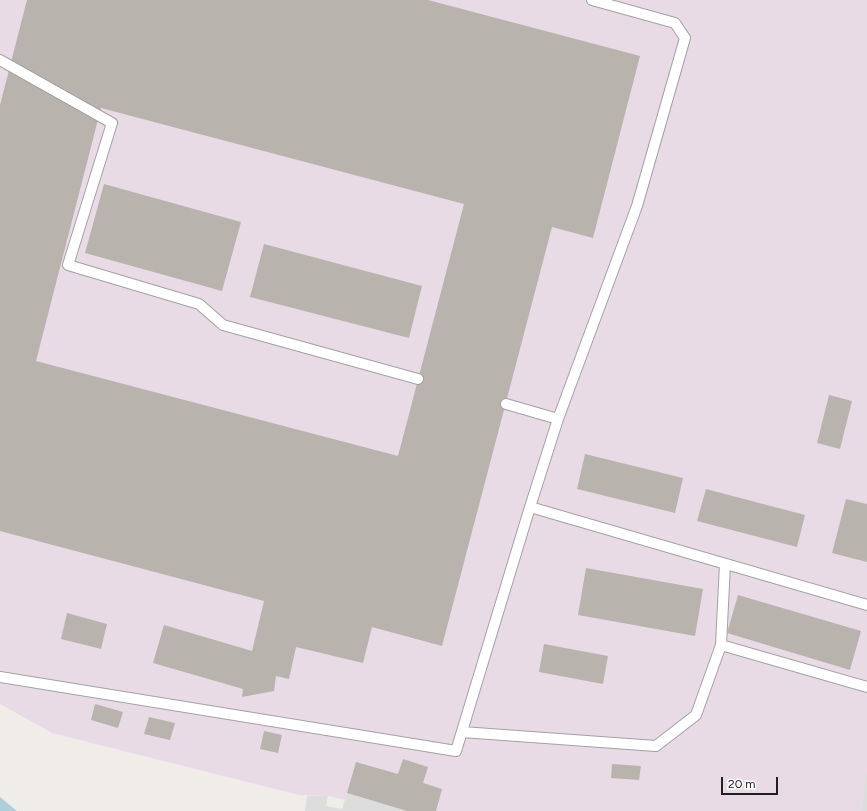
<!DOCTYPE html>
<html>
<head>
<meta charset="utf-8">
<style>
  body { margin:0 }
  #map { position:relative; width:867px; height:811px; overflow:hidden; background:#f0ede9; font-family:Figtree,sans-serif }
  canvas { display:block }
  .scale { position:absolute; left:721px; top:777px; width:57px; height:18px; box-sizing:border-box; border:2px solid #212121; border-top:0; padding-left:5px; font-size:12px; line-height:14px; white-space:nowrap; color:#212121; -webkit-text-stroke:3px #fff; paint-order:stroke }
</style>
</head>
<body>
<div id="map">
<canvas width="867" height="811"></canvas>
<div class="scale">20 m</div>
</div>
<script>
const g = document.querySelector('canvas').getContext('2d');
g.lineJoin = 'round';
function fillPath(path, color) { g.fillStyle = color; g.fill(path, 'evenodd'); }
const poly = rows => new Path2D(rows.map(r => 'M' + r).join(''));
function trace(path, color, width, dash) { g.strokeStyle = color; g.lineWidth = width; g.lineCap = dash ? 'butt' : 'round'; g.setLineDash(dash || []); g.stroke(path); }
fillPath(poly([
  [0,0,867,0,867,811,407,811,347,793,345,800,328,796,299,795,52,733,0,704]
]), '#e8dbe6');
fillPath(poly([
  [867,768,867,811,862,811],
  [347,793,407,811,305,811,307,796,328,796,326,806,342,809]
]), '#ddd');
fillPath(poly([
  [0,797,17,811,0,811]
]), '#aecfd8');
fillPath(poly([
  [27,0,428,0,640,56,593,238,552,227,442,646,372,627,363,663,296,647,289,679,276,676,274,691,242,697,243,689,153,663,164,625,252,651,264,601,0,531,0,105],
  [101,108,464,204,398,456,36,361],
  [104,184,241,222,222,291,85,253],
  [264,244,422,286,409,338,250,297],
  [829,395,852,401,840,449,817,443],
  [585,454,683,478,675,513,577,489],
  [706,489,805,515,797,547,697,521],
  [846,499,867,504,867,562,832,553],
  [586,568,703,589,695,636,578,615],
  [738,595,861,631,850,670,727,633],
  [67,613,107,624,101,649,61,639],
  [544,644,608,656,603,684,539,672],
  [95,704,123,712,118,728,91,720],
  [149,717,175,723,170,740,144,734],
  [264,731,282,735,278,753,260,749],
  [403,759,428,767,423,783,442,789,436,811,407,811,347,793,356,762,398,774],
  [612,764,641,766,639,780,611,778]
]), '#b9b3ae');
const service = poly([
  [592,0,675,23,685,38,637,206,558,419,530,507,867,605],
  [0,60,112,123,68,265,199,304,223,325,418,379],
  [506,404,558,419],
  [721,645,725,564],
  [0,677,456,751,530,507],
  [462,732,656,746,696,715,721,645,867,687]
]);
trace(service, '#a2a2a2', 12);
trace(service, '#fff', 10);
</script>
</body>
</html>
